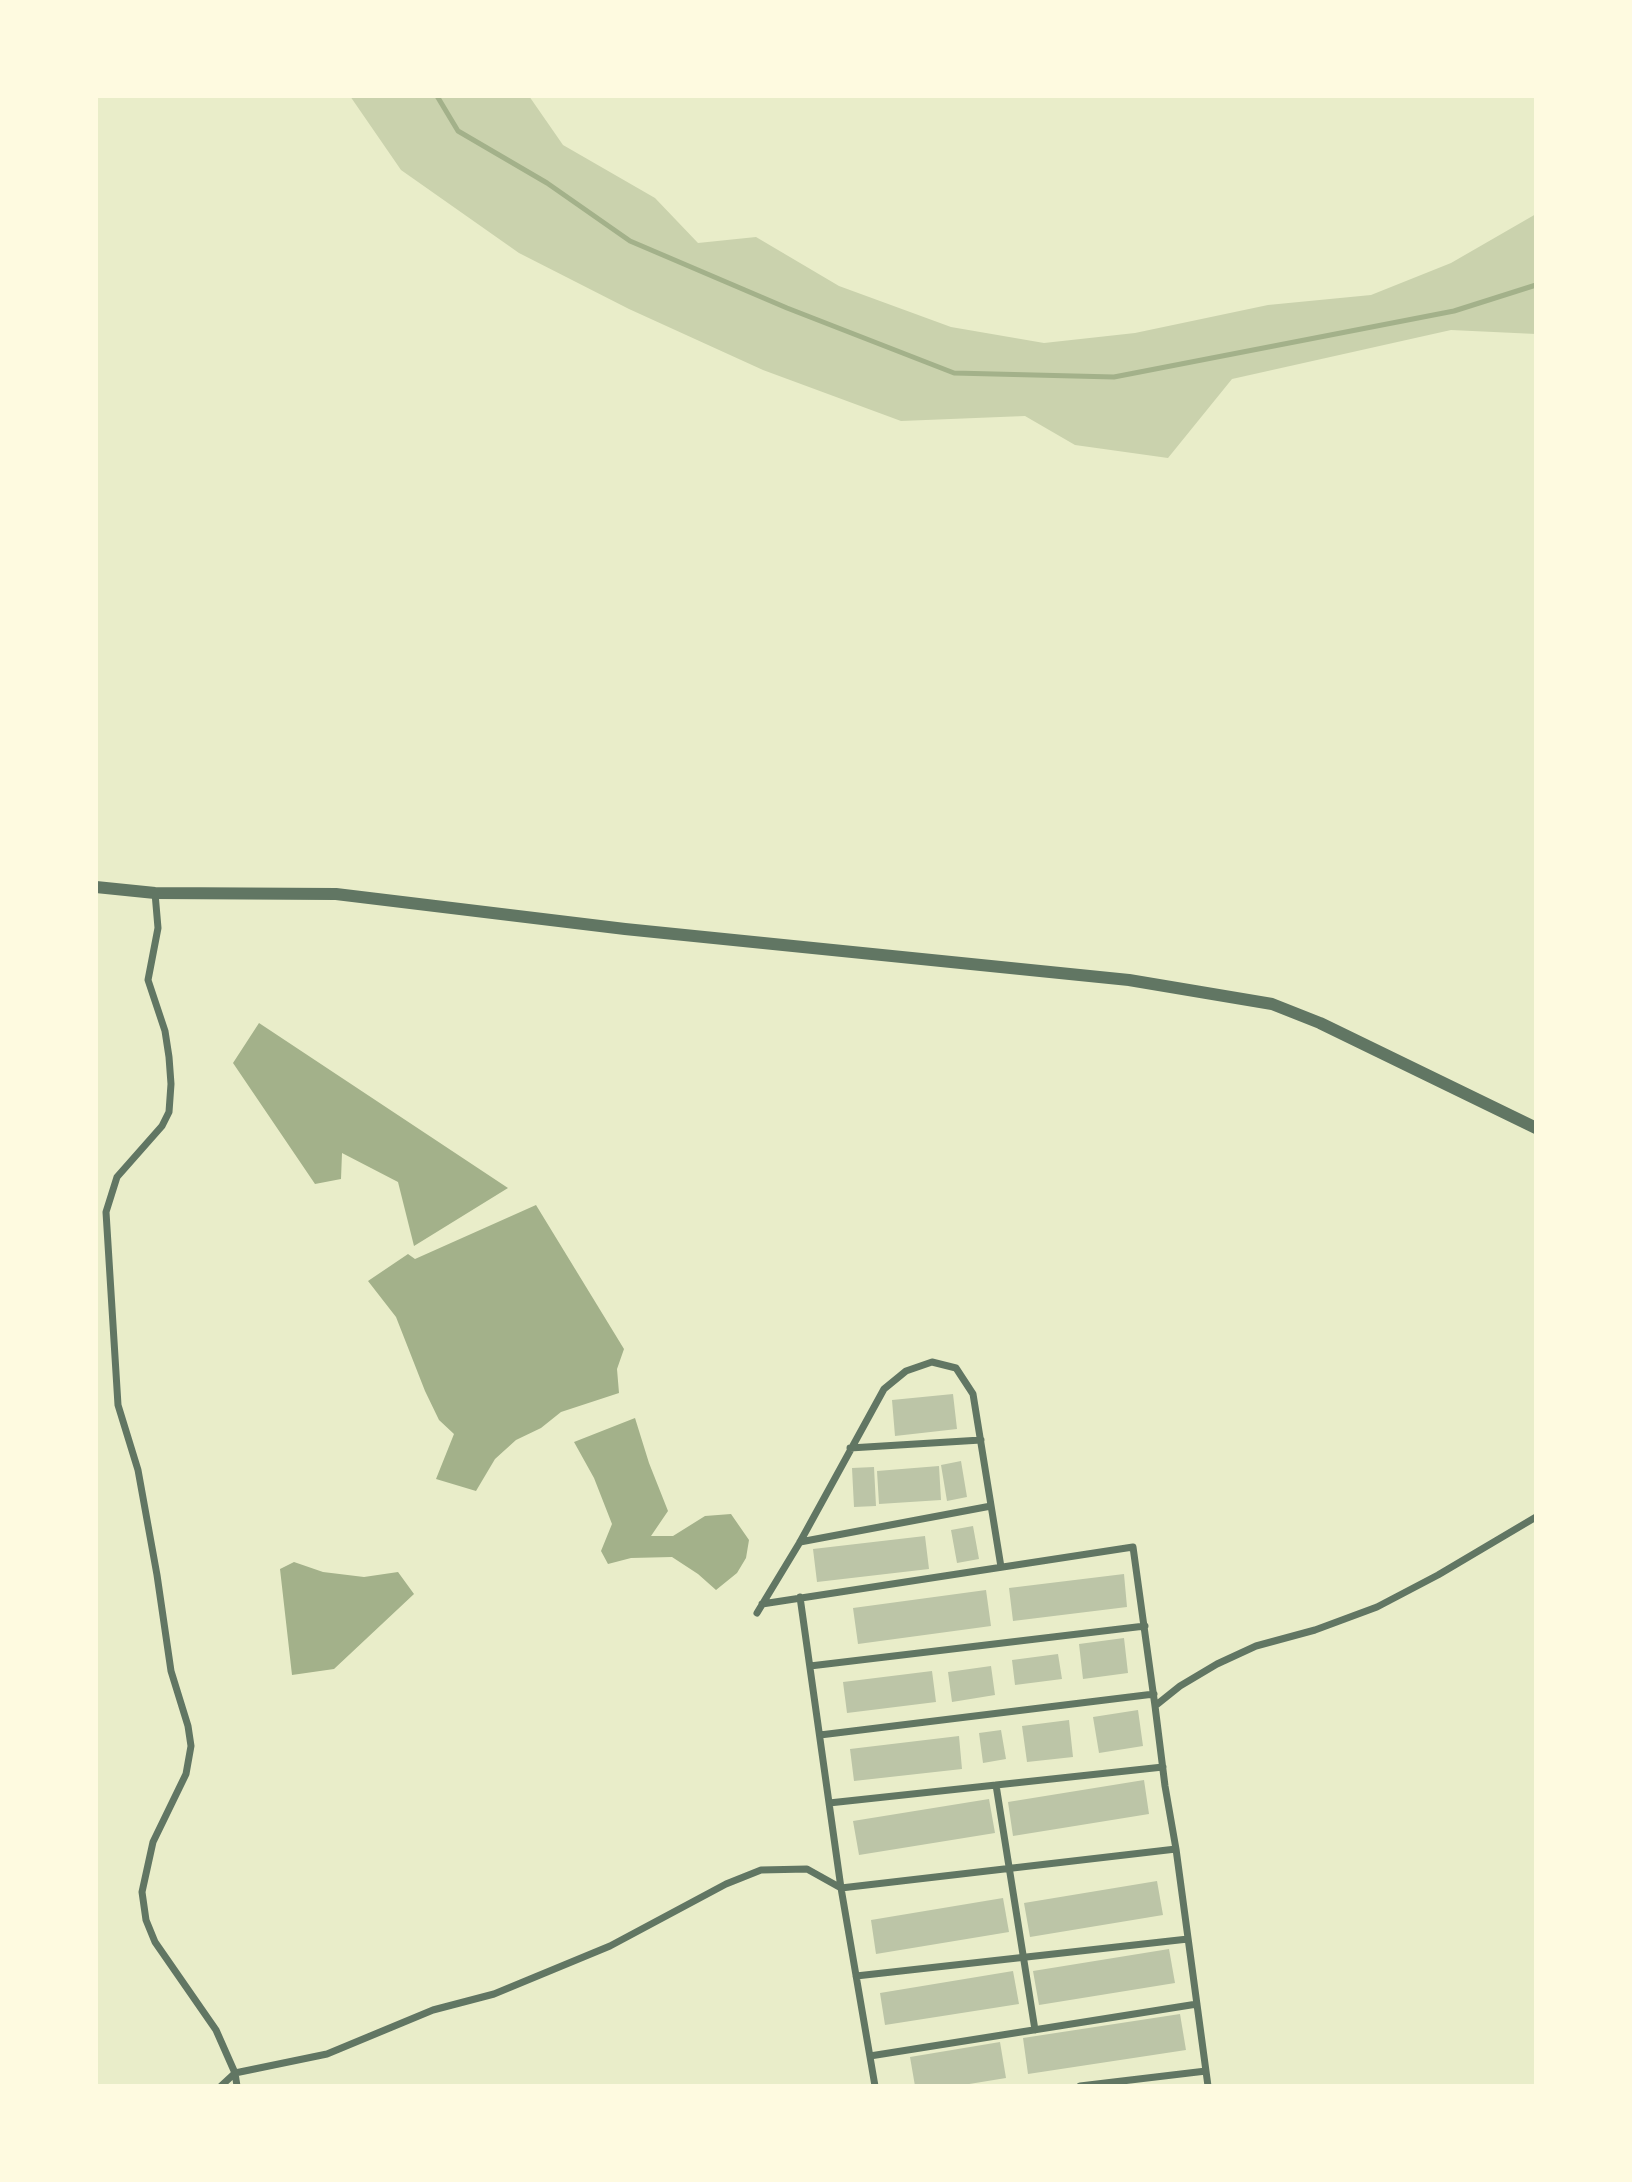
<!DOCTYPE html>
<html>
<head>
<meta charset="utf-8">
<style>
  body { margin:0 }
  #map { position:relative; width:1632px; height:2182px; overflow:hidden; background:#e9edc9; font-family:"Fira Sans",sans-serif }
  canvas { display:block }
  .frame { position:absolute; inset:0; border:98px solid #fefae0; pointer-events:none }
</style>
</head>
<body>
<div id="map">
<canvas width="1632" height="2182"></canvas>
<div class="frame"></div>
</div>
<script>
const g = document.querySelector('canvas').getContext('2d');
g.lineJoin = 'round';
function fillPath(path, color) { g.fillStyle = color; g.fill(path, 'evenodd'); }
const poly = rows => new Path2D(rows.map(r => 'M' + r).join(''));
function trace(path, color, width, dash) { g.strokeStyle = color; g.lineWidth = width; g.lineCap = dash ? 'butt' : 'round'; g.setLineDash(dash || []); g.stroke(path); }
fillPath(poly([
  [350,96,529,96,563,145,655,198,698,243,756,237,839,286,951,327,1044,343,1135,333,1268,305,1371,295,1451,263,1536,214,1536,334,1451,330,1232,379,1168,458,1075,445,1025,416,901,421,763,370,629,309,519,253,401,170]
]), '#cad2ad');
fillPath(poly([
  [259,1023,508,1188,414,1246,398,1182,342,1153,341,1179,315,1184,233,1063],
  [536,1205,624,1349,617,1369,619,1393,561,1412,541,1428,516,1440,495,1459,476,1491,436,1479,454,1434,439,1420,425,1391,396,1317,368,1281,408,1254,415,1259],
  [635,1418,649,1463,668,1511,651,1536,673,1536,705,1516,731,1514,749,1540,746,1558,737,1573,716,1590,698,1574,672,1557,631,1558,608,1564,601,1551,612,1524,594,1478,574,1442],
  [294,1562,323,1572,364,1577,398,1572,414,1594,334,1669,292,1675,280,1569]
]), '#a3b18a');
trace(poly([
  [437,96,458,131,547,183,630,241,787,308,954,373,1114,377,1454,311,1536,285]
]), '#a3b18a', 5);
fillPath(poly([
  [953,1394,957,1429,895,1436,892,1400],
  [961,1461,967,1497,947,1501,941,1465],
  [939,1466,941,1500,879,1504,877,1471],
  [874,1467,876,1506,854,1507,852,1468],
  [973,1526,979,1559,957,1563,951,1530],
  [925,1536,929,1569,817,1582,813,1549],
  [1124,1574,1127,1607,1013,1621,1009,1588],
  [986,1590,991,1626,858,1644,853,1608],
  [1124,1638,1128,1673,1083,1679,1079,1644],
  [1058,1654,1062,1679,1015,1685,1012,1660],
  [991,1666,995,1695,952,1702,948,1672],
  [932,1671,936,1702,847,1713,843,1682],
  [1138,1710,1143,1746,1099,1753,1093,1717],
  [1069,1720,1073,1757,1027,1762,1022,1726],
  [1001,1730,1006,1759,983,1763,979,1733],
  [959,1736,962,1769,854,1781,850,1749],
  [1144,1780,1149,1814,1013,1836,1008,1802],
  [989,1799,995,1833,859,1855,853,1821],
  [1157,1881,1163,1915,1030,1937,1024,1903],
  [1003,1898,1009,1932,876,1954,871,1920],
  [1169,1949,1175,1983,1039,2005,1033,1971],
  [1013,1971,1019,2004,885,2025,880,1993],
  [1180,2014,1186,2050,1028,2074,1023,2038],
  [1000,2042,1006,2078,957,2086,915,2086,910,2057]
]), '#bcc5a7');
trace(poly([
  [155,893,158,928,148,980,165,1031,169,1057,171,1084,169,1112,162,1126,117,1177,106,1212,118,1405,138,1470,157,1575,171,1671,188,1726,191,1746,186,1774,153,1842,142,1892,146,1920,155,1942,216,2030,235,2073,237,2086],
  [850,1448,981,1440],
  [800,1542,991,1506],
  [800,1597,841,1888,875,2086],
  [762,1604,1133,1547,1155,1706],
  [757,1613,800,1542,884,1389,906,1371,932,1362,956,1368,973,1394,1001,1567],
  [810,1666,1145,1626],
  [820,1735,1154,1694],
  [996,1785,1035,2030],
  [829,1803,1163,1767],
  [1176,1849,1208,2086],
  [856,1976,1188,1939],
  [870,2056,1197,2004],
  [221,2086,235,2073,327,2054,433,2010,494,1994,610,1946,726,1884,761,1870,807,1869,841,1888,1176,1849,1165,1786,1155,1706,1180,1686,1217,1664,1256,1646,1315,1630,1377,1607,1438,1575,1536,1517],
  [1080,2086,1206,2071]
]), '#617663', 7);
trace(poly([
  [96,887,155,893,336,894,625,929,1129,980,1272,1004,1320,1023,1536,1128]
]), '#617663', 12);
</script>
</body>
</html>
